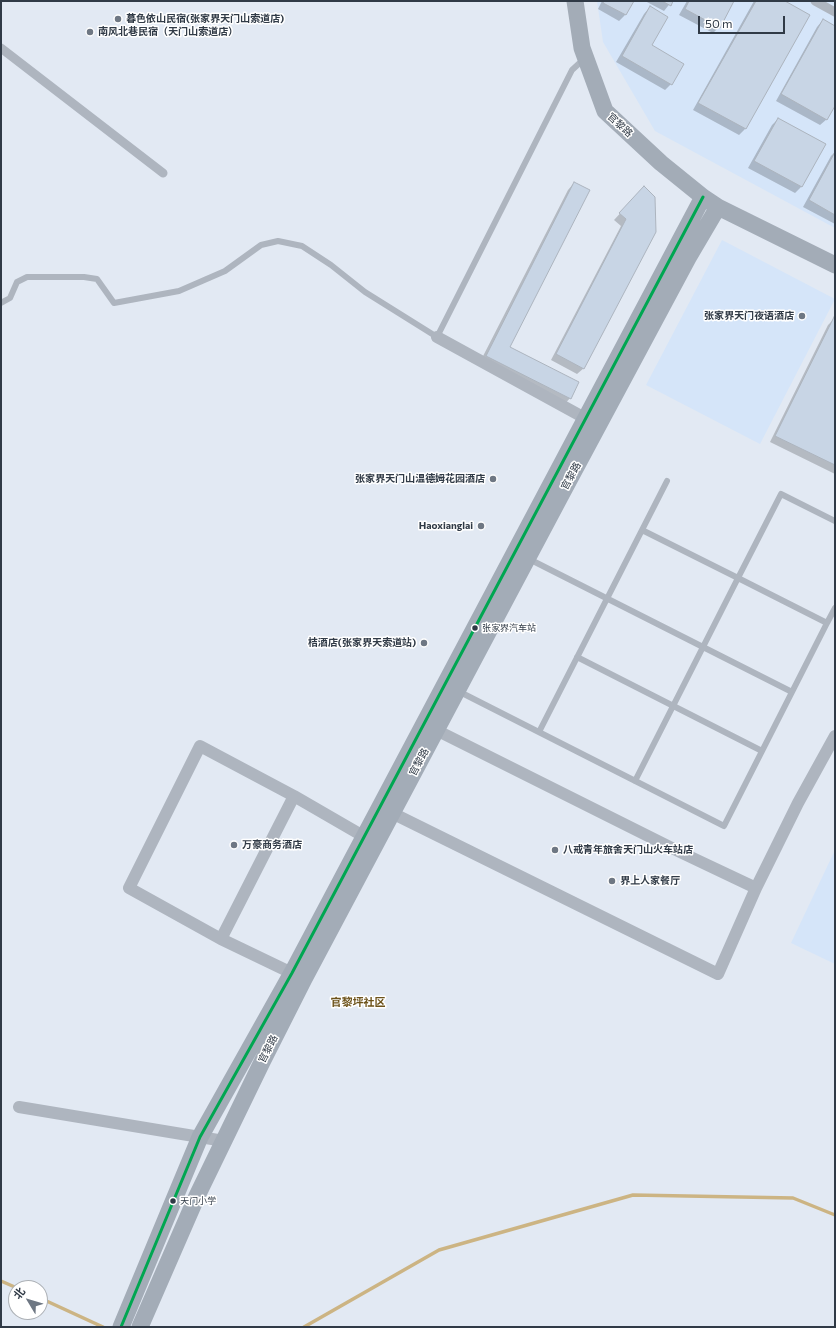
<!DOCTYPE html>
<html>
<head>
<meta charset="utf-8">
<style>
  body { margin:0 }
  #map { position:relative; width:836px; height:1328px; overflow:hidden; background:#e2e9f3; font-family:Commissioner,"Noto Sans SC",sans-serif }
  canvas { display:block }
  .frame { position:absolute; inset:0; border:2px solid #303a46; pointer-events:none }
  .north { position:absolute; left:8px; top:1280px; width:40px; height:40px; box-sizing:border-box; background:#fff; border:1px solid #acb0b5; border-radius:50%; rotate:308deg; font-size:11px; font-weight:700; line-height:16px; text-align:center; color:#303a46 }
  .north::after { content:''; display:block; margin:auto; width:14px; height:18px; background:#6e7783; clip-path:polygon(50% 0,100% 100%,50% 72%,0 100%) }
  .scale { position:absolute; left:698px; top:16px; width:87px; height:18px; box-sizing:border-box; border:2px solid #303a46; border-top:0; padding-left:5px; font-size:12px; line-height:14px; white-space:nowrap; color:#303a46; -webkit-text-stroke:3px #fff; paint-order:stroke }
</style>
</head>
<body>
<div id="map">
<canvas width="836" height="1328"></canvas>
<div class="frame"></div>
<div class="north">北</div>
<div class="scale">50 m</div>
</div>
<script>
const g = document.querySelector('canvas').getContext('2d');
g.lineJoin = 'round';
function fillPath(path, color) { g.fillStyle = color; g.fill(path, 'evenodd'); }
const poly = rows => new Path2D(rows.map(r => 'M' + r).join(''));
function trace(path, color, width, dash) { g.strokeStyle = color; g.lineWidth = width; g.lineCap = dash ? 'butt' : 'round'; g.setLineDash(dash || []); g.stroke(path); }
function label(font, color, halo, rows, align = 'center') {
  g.font = font + ' Commissioner,"Noto Sans SC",sans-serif'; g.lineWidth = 3; g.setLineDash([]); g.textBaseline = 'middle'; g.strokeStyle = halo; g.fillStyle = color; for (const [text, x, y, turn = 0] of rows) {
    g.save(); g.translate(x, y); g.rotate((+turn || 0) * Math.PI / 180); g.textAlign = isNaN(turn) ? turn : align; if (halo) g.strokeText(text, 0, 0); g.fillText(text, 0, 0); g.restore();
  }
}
fillPath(poly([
  [597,1,835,1,835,228,655,131,603,42],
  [722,240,835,299,760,444,646,385],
  [835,850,835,964,791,943]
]), '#d5e5f9');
fillPath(poly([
  [602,1,633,1,625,15,619,21,598,9],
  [645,1,672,1,664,11],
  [687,1,733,1,719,27,713,33,679,15],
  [754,1,783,1,809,15,745,129,739,135,693,110],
  [650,7,650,46,671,84,665,90,616,62,644,14],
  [823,20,835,27,835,104,827,119,820,125,776,101,817,27],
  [778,119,825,144,801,187,795,193,748,168,772,125],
  [835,152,835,224,803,207,831,156],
  [574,183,509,348,570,398,564,405,480,362,568,190],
  [638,194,584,368,577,374,551,360,621,226,614,220],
  [834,319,835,319,835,474,770,442,828,325]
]), '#0003');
trace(poly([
  [1,1281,17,1288],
  [40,1298,103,1327],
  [304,1327,439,1250,633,1195,793,1198,835,1215]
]), '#ccb483', 3.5);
const building = poly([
  [604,1,634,1,626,15,603,3,604,1],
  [662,1,673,1,671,6,662,1],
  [689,1,734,1,720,28,685,9,689,1],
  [756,1,785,1,810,15,746,129,698,103,756,1],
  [650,6,668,17,652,45,684,64,672,85,622,56,650,6],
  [823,19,835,26,835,106,827,120,781,94,823,19],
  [778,118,826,144,802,187,754,161,778,118],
  [835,152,835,215,809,200,835,152],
  [574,182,590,190,510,347,579,382,571,399,486,356,574,182],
  [644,186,655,197,656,232,584,369,556,354,626,219,619,213,644,186],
  [834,317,835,318,835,465,775,436,834,317]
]);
fillPath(building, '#c8d5e5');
trace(building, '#acb4be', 1);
trace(poly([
  [1,303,10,298,17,282,27,277,84,277,97,279,114,303,179,291,225,271,261,245,278,241,302,246,331,265,365,292,437,337,572,70,584,59],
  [827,623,835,608],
  [577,657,762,751],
  [458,691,724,826,792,692,529,559],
  [792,692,827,623,738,578,781,494,835,521],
  [539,732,667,481],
  [635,781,738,578,642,530]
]), '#aeb5bf', 6);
trace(poly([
  [815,1,835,12],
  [1,48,163,173]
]), '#aeb5bf', 9);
trace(poly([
  [437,337,592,422],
  [430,727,680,852,756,888],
  [392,813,718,974,756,888,798,803,835,736],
  [221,939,294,796],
  [298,976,221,939,129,888,200,746,294,796,370,840],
  [19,1107,224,1141]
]), '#aeb5bf', 12);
trace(poly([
  [575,1,582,48,605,111,661,163,703,197,718,207,835,265],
  [121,1327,200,1137,292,973,703,197],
  [140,1327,197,1196,262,1062,304,979,561,495,688,258,718,207]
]), '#a3acb7', 17);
trace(poly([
  [121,1327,200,1137,292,973,703,197]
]), '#00a651', 3);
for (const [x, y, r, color] of [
  [118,19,4,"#6e7783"],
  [90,32,4,"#6e7783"],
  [802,316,4,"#6e7783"],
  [493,479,4,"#6e7783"],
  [481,526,4,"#6e7783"],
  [475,628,3.5,"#303a46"],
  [424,643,4,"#6e7783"],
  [234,845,4,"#6e7783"],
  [555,850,4,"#6e7783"],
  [612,881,4,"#6e7783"],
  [173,1201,3.5,"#303a46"]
]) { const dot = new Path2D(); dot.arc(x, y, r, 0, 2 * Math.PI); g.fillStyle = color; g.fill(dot); trace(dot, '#fff', 1.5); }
label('9px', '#303a46', '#fff', [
  ["张家界汽车站",482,628],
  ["天门小学",180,1201]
], 'left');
label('bold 10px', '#303a46', '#fff', [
  ["暮色依山民宿(张家界天门山索道店)",126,19],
  ["南风北巷民宿（天门山索道店）",98,32],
  ["张家界天门夜语酒店",794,316,"right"],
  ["张家界天门山温德姆花园酒店",485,479,"right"],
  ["Haoxianglai",473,526,"right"],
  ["桔酒店(张家界天索道站)",416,643,"right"],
  ["万豪商务酒店",242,845],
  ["八戒青年旅舍天门山火车站店",563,850],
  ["界上人家餐厅",620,881]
], 'left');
label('10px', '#303a46', '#fff', [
  ["官黎路",620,125,43],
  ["官黎路",571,476,-61],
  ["官黎路",419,762,-62],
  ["官黎路",268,1049,-63]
]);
label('bold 11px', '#6d531b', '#fff', [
  ["官黎坪社区",358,1002]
]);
</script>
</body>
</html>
